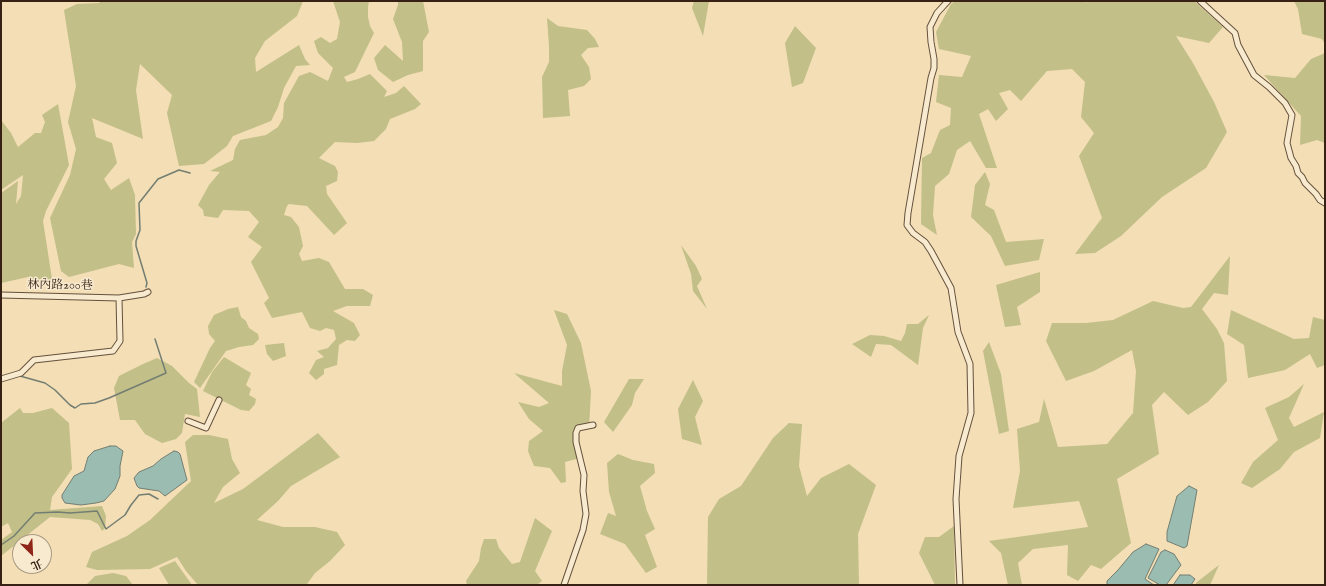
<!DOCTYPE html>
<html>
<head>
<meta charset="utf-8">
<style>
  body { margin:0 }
  #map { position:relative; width:1326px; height:586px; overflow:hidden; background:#f3deb5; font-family:"IM FELL English","Noto Serif TC",serif }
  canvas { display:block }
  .frame { position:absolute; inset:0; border:2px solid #362114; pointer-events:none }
  .north { position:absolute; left:12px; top:534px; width:40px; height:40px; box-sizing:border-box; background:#f7eacf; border:1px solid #aa9a84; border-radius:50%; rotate:156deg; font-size:11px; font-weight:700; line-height:16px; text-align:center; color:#362114 }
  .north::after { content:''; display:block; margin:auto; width:14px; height:18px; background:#8f2418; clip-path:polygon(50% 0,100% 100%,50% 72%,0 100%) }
</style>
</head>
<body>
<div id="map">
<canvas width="1326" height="586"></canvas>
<div class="frame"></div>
<div class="north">北</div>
</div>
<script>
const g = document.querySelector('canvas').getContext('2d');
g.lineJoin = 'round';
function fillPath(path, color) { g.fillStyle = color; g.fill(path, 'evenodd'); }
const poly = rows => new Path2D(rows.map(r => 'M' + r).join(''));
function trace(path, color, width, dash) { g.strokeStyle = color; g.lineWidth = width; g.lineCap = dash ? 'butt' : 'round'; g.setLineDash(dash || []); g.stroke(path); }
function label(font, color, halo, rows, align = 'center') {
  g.font = font + ' "IM FELL English","Noto Serif TC",serif'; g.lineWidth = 3; g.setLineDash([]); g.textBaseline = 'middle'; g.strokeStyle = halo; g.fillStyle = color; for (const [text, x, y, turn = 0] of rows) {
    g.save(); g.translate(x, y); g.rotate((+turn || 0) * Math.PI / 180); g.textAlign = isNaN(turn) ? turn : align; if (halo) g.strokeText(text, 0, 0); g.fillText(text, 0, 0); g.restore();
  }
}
fillPath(poly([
  [101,1,303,1,297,16,265,41,255,58,256,72,299,45,305,59,310,65,296,66,284,88,278,107,271,121,233,136,227,146,204,164,179,166,167,113,172,95,140,64,136,90,143,139,92,118,96,137,112,143,117,163,104,179,111,190,129,178,135,195,136,234,132,242,134,268,119,264,69,277,61,271,50,218,70,175,76,149,68,122,76,86,64,10,77,4,99,3],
  [333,1,369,1,368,7,368,17,370,26,374,33,355,72,344,77,347,82,358,79,370,74,387,91,384,97,396,93,404,86,421,104,415,109,390,119,386,129,374,141,357,143,335,142,319,158,335,166,338,172,337,181,326,186,327,194,347,223,334,235,307,206,289,204,287,206,284,215,291,217,299,227,303,246,299,254,302,261,319,258,329,262,345,289,363,289,373,295,370,306,347,306,333,311,354,323,360,335,355,341,347,340,339,345,337,365,324,369,324,374,316,380,309,373,316,360,324,357,317,351,328,348,336,339,334,330,326,328,320,331,310,328,302,312,272,318,264,303,269,298,251,262,262,247,248,237,259,222,249,211,223,210,218,218,204,216,203,210,198,205,209,185,220,172,210,171,233,160,235,149,240,140,266,135,278,127,283,118,284,103,299,76,310,72,328,81,333,68,318,53,314,41,321,37,330,43,337,39,340,22],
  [398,1,423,1,429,32,423,41,423,71,408,75,393,82,378,70,374,58,385,45,403,61,402,42,393,19,398,5],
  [694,1,709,1,703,36,692,8],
  [955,1,1086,1,1086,3,1088,1,1194,1,1223,27,1209,43,1176,36,1193,63,1214,102,1227,132,1206,168,1162,197,1121,236,1095,253,1075,254,1102,218,1079,156,1094,133,1081,117,1085,82,1072,69,1047,71,1021,101,1010,90,999,93,1008,109,996,121,988,109,979,114,997,168,986,168,970,141,957,150,949,174,935,186,933,215,937,235,921,224,922,158,931,153,940,130,950,125,951,108,936,102,939,75,962,77,971,56,939,49,936,32,951,4],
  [1294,1,1325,1,1325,44,1322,39,1302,34,1298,9],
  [547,18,558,26,587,30,595,39,599,47,588,48,581,55,589,67,591,79,584,86,568,90,570,116,543,118,542,77,549,62,549,46],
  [795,26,816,48,803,83,792,87,785,43],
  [1325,53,1325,143,1317,140,1300,145,1301,116,1264,75,1295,78,1311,59],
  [58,104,69,165,46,211,43,221,52,279,44,285,28,277,1,283,1,193,18,181,16,204,21,196,23,175,1,190,1,120,11,133,18,147,35,133,41,133,45,122,42,115],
  [985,172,990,184,985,205,994,210,1006,242,1044,239,1039,260,1005,266,991,236,971,217,975,185],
  [681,245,696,266,702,279,697,286,707,309,693,291,691,274],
  [1230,256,1228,295,1214,293,1202,309,1217,329,1224,343,1227,381,1208,402,1188,415,1164,392,1152,405,1159,454,1117,479,1131,543,1101,569,1091,565,1078,581,1067,575,1068,545,1033,549,1018,563,1022,585,1008,585,1001,553,989,541,1088,527,1079,501,1013,508,1020,471,1017,429,1039,422,1044,399,1058,447,1107,444,1133,413,1136,371,1132,350,1094,371,1066,381,1046,341,1052,323,1086,323,1113,320,1153,301,1183,308,1191,307],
  [1040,272,1040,292,1017,307,1021,325,1005,327,996,285],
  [238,307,241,317,246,321,249,328,258,334,259,339,253,345,239,347,226,351,200,388,194,382,210,348,215,341,209,334,208,326,214,315,228,309],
  [554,310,567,314,581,343,591,391,589,428,579,429,580,458,565,462,566,482,561,483,550,468,534,466,528,451,529,441,543,431,529,419,518,402,539,407,549,403,514,373,562,386,562,371,567,345],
  [1231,310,1294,339,1309,338,1313,317,1325,320,1325,365,1317,368,1310,354,1285,370,1248,378,1244,345,1227,334],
  [929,315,923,328,918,365,891,345,876,344,871,357,852,344,870,335,884,336,901,341,905,333,907,324,918,324],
  [989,342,1001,374,1009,431,999,434,983,351],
  [284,343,286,356,273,361,267,354,265,345],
  [224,357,251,373,246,385,251,389,249,395,256,399,255,404,249,411,241,410,203,391,212,372],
  [157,358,172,366,189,383,197,389,200,417,185,414,182,433,176,439,162,443,145,434,135,420,120,420,114,388,119,376,143,364],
  [629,379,644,379,635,393,632,405,613,432,604,422],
  [693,380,703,401,695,417,702,445,682,439,678,409],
  [1304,384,1289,418,1294,427,1324,412,1320,438,1294,452,1280,469,1252,488,1241,483,1253,462,1278,440,1265,408,1289,397],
  [20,408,23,413,33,413,52,408,69,423,72,469,52,497,50,510,102,506,106,516,105,528,102,531,98,524,90,520,50,517,1,556,1,540,12,532,8,523,1,527,1,423],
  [789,423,802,424,799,466,807,496,821,478,849,464,876,485,858,534,859,585,707,585,708,517,719,499,741,486,773,438],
  [318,433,340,457,291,486,278,501,257,520,283,527,315,527,337,532,345,545,330,561,315,573,307,584,307,585,198,585,186,571,177,557,150,569,97,570,86,567,92,552,127,536,150,520,191,481,185,442,193,435,209,435,228,439,232,459,240,473,223,487,214,503,243,489],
  [618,454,633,460,654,464,655,473,640,486,647,511,655,529,645,535,657,567,646,573,625,544,600,534,608,513,616,516,609,492,607,463],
  [535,518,552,531,535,571,542,581,537,585,467,585,466,581,479,561,481,548,484,539,496,539,499,548,512,564,520,562],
  [954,526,955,585,935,585,919,553,925,537,939,537],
  [175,561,192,585,169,585,159,568],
  [1219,565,1210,585,1195,585,1197,582],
  [113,573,126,576,133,585,86,585,95,576]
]), '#c2bf88');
const water = poly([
  [110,446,116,446,123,451,120,466,120,476,115,489,104,501,96,503,81,505,65,503,62,498,62,495,74,476,84,471,88,457,94,451,110,446],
  [174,451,178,452,180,454,187,480,165,496,159,491,139,488,137,486,134,478,139,472,153,466,161,459,174,451],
  [1189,486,1197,490,1187,546,1184,548,1167,541,1167,532,1177,496,1189,486],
  [1146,544,1159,549,1145,579,1154,585,1107,585,1107,581,1118,570,1133,552,1146,544],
  [1165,550,1174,554,1181,565,1166,585,1160,585,1148,578,1161,552,1165,550],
  [1180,575,1190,575,1195,579,1191,585,1173,585,1180,575]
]);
fillPath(water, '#9bbcb0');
trace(water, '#737e72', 1);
trace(poly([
  [146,287,147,283,136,246,136,241,140,230,139,203,158,179,179,170,190,173],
  [20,376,45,383,55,390,70,405,75,408,81,404,95,403,109,398,166,373,155,339],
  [1,545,14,536,35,513,58,512,70,513,97,511,106,529,125,515,131,505,139,495,149,494,158,499]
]), '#737e72', 1.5);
const minor = poly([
  [948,1,937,13,930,27,931,42,934,59,934,68,931,78,908,213,907,225,913,233,925,242,931,251,951,288,958,332,970,364,971,413,959,456,956,499,960,585],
  [1200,1,1235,33,1238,45,1254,75,1269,87,1285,103,1292,115,1287,143,1291,158,1296,166,1298,173,1302,177,1305,183,1316,194,1320,200,1325,203],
  [1,295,119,298,144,294,148,292],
  [1,379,21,373,34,360,113,351,120,341,119,298],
  [188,421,206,428,219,400],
  [564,585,583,530,586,514,583,491,584,475,576,442,576,433,578,428,593,425]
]);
trace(minor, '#65503c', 7);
trace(minor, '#f7eacf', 5);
label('12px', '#362114', '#f7eacf', [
  ["林內路200巷",60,286,1]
]);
</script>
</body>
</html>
